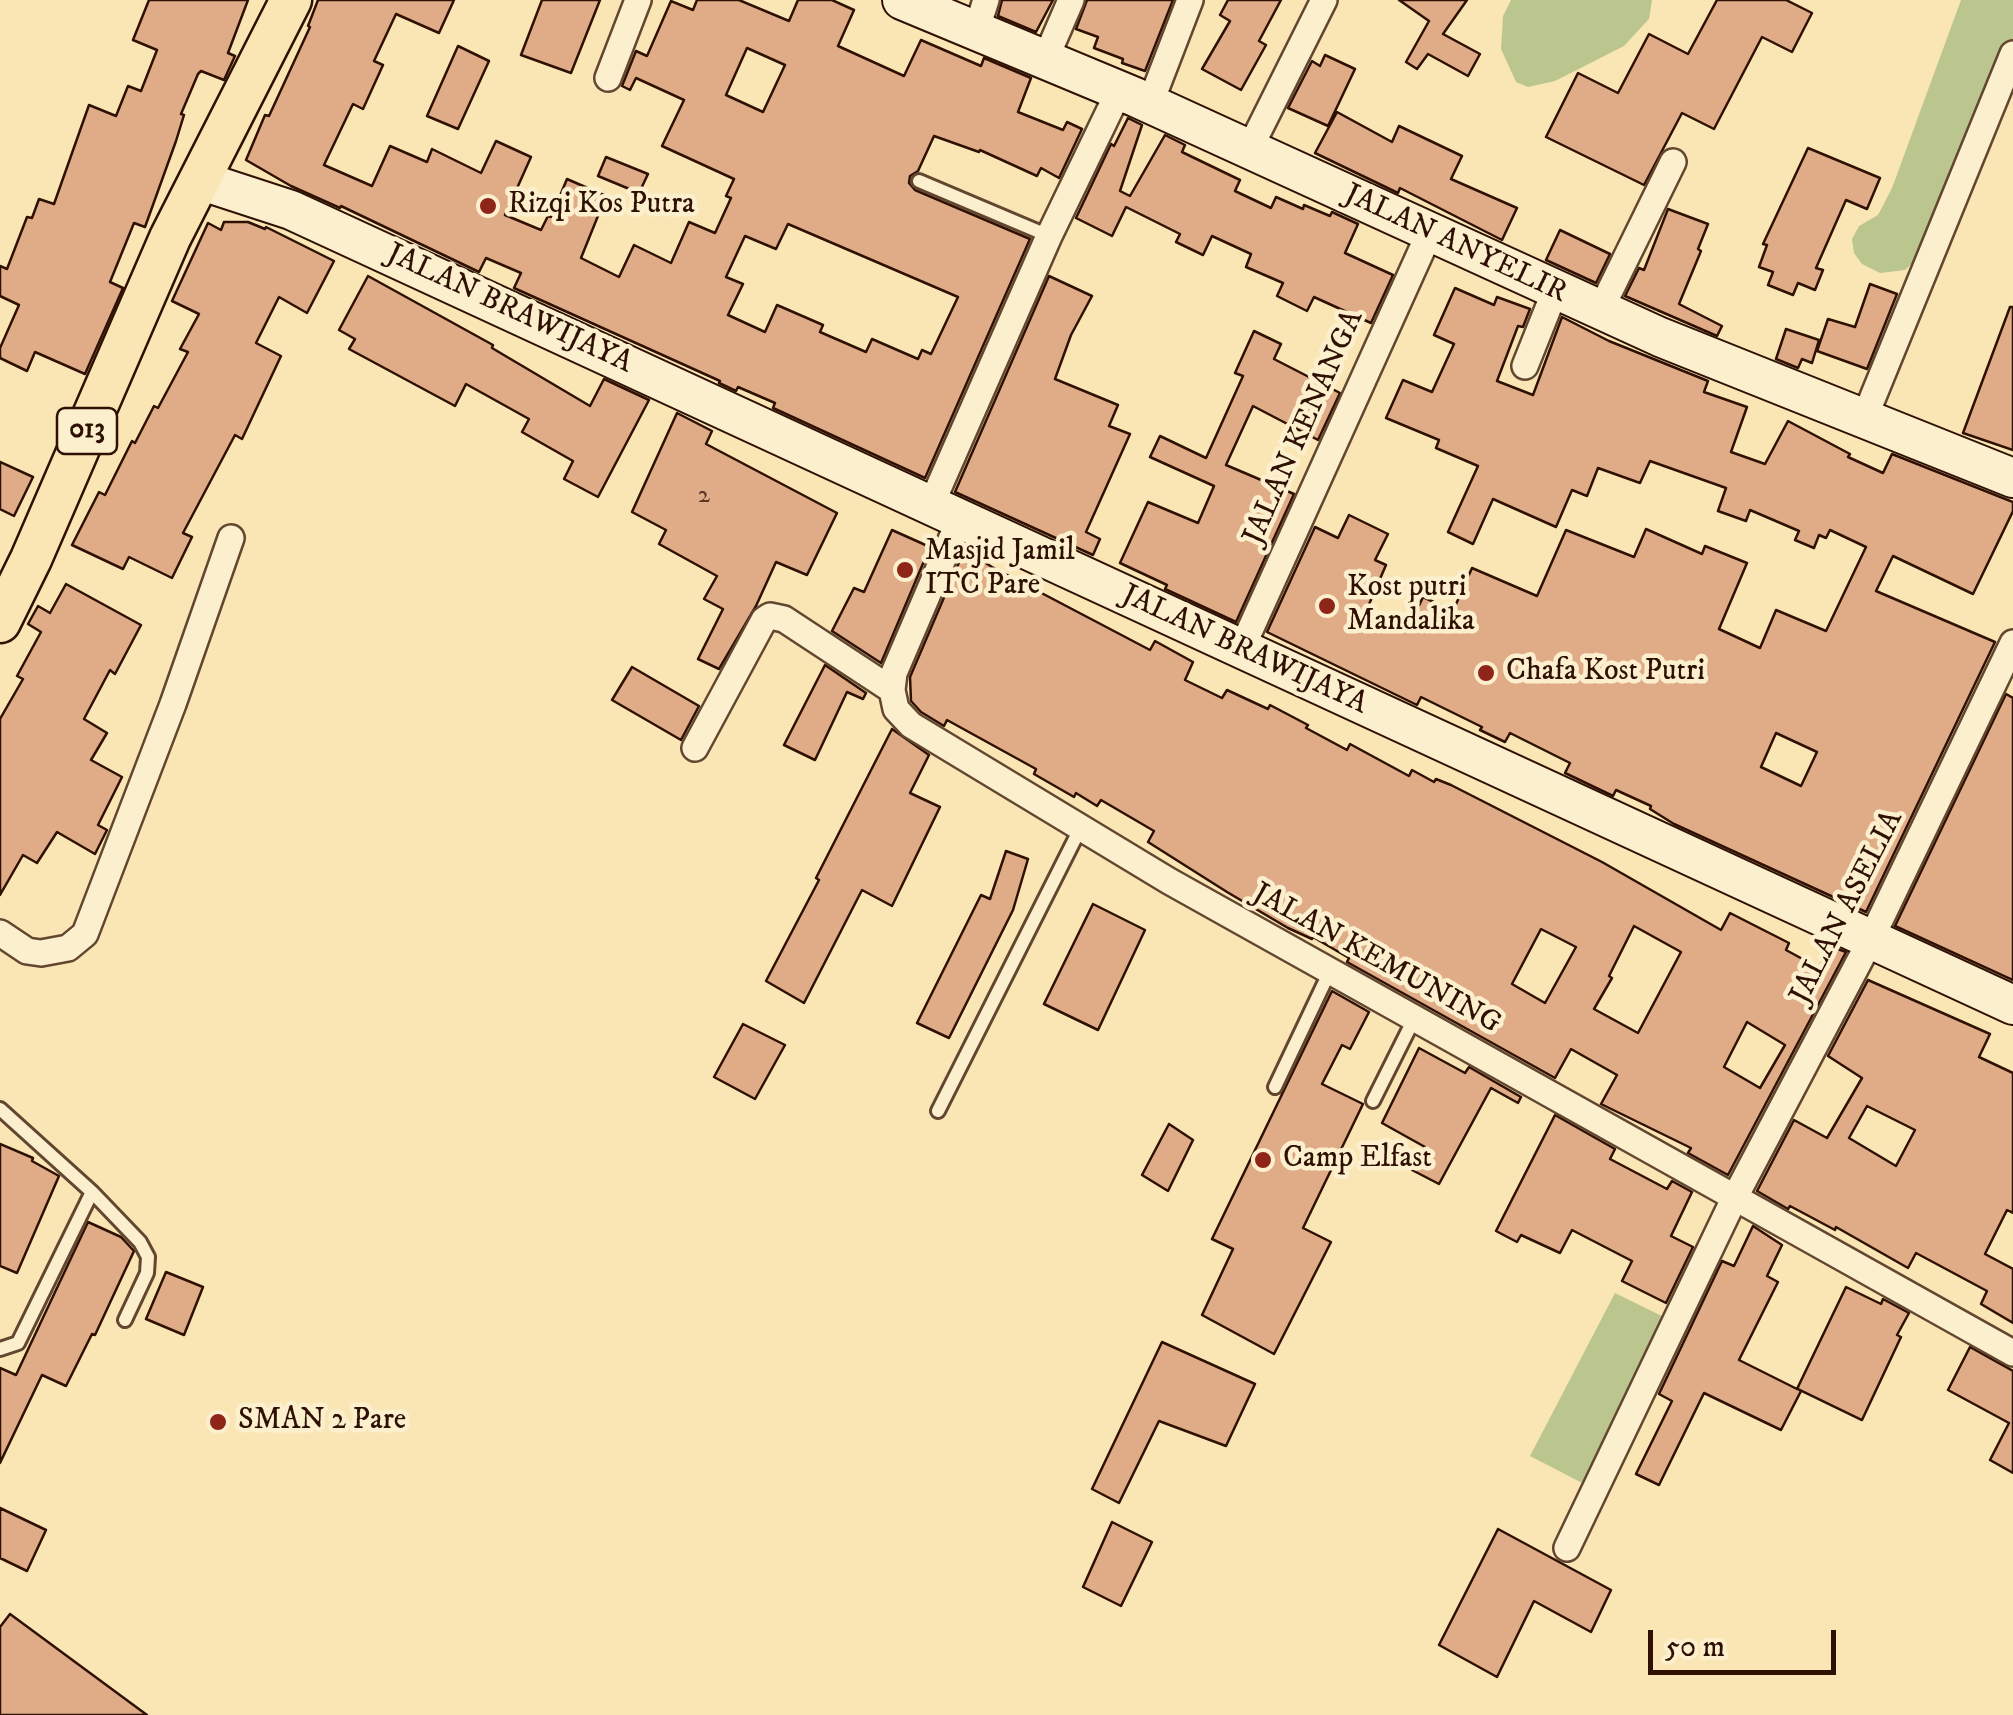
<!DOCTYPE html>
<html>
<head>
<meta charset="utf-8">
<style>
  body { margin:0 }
  #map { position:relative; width:2013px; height:1715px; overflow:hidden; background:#fae6b4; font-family:"IM FELL DW Pica",serif }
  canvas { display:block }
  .scale { position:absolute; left:1648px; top:1630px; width:188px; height:45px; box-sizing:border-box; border:5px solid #2f1104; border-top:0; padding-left:12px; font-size:30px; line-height:35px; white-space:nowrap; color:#2f1104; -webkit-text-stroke:8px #fcefce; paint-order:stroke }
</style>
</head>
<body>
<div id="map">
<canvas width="2013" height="1715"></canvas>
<div class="scale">50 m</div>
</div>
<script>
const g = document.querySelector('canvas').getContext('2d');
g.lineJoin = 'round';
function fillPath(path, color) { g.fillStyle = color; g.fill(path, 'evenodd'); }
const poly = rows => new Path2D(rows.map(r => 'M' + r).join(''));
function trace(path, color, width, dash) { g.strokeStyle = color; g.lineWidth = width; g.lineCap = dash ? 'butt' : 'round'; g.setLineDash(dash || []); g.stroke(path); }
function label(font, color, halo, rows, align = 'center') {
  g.font = font + ' "IM FELL DW Pica",serif'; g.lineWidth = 9; g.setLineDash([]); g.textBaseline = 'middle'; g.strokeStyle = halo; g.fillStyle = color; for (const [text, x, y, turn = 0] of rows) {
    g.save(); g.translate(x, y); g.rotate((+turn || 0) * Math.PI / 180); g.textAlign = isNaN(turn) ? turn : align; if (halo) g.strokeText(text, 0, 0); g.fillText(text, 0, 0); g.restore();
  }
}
fillPath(poly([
  [1511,0,1652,0,1649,19,1624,46,1555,81,1528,87,1516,82,1501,49,1503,16],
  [1961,0,2013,0,2013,57,1994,64,1916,260,1905,270,1880,273,1862,264,1854,253,1852,239,1859,226,1878,215,1892,188],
  [1615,1293,1672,1321,1590,1487,1530,1456]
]), '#bbc68f');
const building = poly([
  [149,0,248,0,228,53,235,56,224,80,201,71,198,74,181,114,184,115,176,141,145,227,134,223,110,282,123,288,85,374,35,352,27,371,0,358,0,348,19,305,0,296,0,266,7,269,27,217,32,218,39,199,54,204,89,105,116,116,128,86,141,91,157,50,133,40,149,0],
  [318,0,454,0,439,33,396,14,374,61,383,65,363,109,353,104,324,165,372,186,390,146,427,162,432,149,481,173,496,141,531,157,505,215,541,230,548,216,551,217,567,179,606,196,581,258,619,277,634,245,671,263,689,222,715,233,731,198,726,196,734,179,662,146,684,100,636,78,630,90,622,86,636,51,647,56,671,1,693,10,697,0,739,0,789,21,798,0,832,0,854,10,838,46,904,76,921,40,981,66,984,58,1031,78,1018,112,1063,130,1067,122,1082,129,1059,178,1041,168,1037,176,980,150,979,152,934,136,918,171,910,176,909,183,915,190,1030,239,925,478,773,408,775,403,738,387,736,391,719,383,720,381,514,288,521,273,486,258,479,272,341,206,340,208,291,186,246,160,265,115,269,116,310,27,308,26,318,0],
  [747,48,785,65,763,112,726,95,747,48],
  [788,224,958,297,931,354,922,350,918,359,872,339,866,352,820,332,823,325,777,305,765,332,728,315,743,284,726,277,745,236,776,249,788,224],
  [542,0,600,0,571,73,521,55,542,0],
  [1002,0,1053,0,1036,32,998,16,1002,0],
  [1087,0,1173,0,1145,71,1122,63,1123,59,1094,48,1098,37,1076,29,1087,0],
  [1228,0,1281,0,1259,41,1266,45,1241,90,1202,69,1230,21,1220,15,1228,0],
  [1399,0,1467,0,1443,34,1480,54,1468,76,1428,54,1417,69,1406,62,1429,21,1399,0],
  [1717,0,1786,0,1812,13,1792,52,1762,37,1714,129,1682,113,1644,185,1546,137,1578,73,1618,93,1649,34,1688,54,1717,0],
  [458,46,489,61,458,129,427,116,458,46],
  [1325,55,1355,69,1328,126,1288,108,1312,61,1320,66,1325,55],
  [1337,112,1392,142,1399,126,1462,156,1451,179,1517,208,1502,240,1400,188,1398,193,1315,153,1337,112],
  [1128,118,1142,125,1120,191,1130,196,1165,135,1185,145,1182,152,1240,180,1235,191,1271,208,1276,197,1303,209,1304,205,1330,216,1332,212,1358,224,1345,253,1393,275,1371,323,1314,297,1307,311,1277,296,1283,283,1246,267,1251,254,1212,236,1203,255,1176,242,1180,234,1126,207,1112,236,1076,218,1111,144,1114,146,1128,118],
  [1808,148,1880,178,1867,209,1846,200,1816,268,1823,270,1815,290,1798,283,1793,295,1768,285,1773,272,1759,267,1767,245,1763,244,1808,148],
  [606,157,648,174,639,193,598,176,606,157],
  [1668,209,1708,224,1698,249,1701,251,1679,304,1722,326,1717,336,1625,296,1639,268,1644,270,1668,209],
  [224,222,248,222,265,229,266,227,334,261,307,313,279,297,256,343,281,356,242,439,235,435,183,533,192,537,172,578,129,557,123,569,72,545,99,492,105,495,132,441,135,443,154,406,158,408,188,352,180,349,199,314,172,301,208,223,221,230,224,222],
  [1560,230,1610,254,1596,283,1546,260,1560,230],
  [368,276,493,345,492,348,590,406,604,379,649,400,598,497,564,479,573,461,522,432,529,419,466,384,455,406,349,349,355,339,339,330,368,276],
  [1049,276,1092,296,1071,335,1055,379,1118,405,1109,426,1130,434,1086,532,1100,539,1093,555,955,492,1049,276],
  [1870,284,1897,294,1867,369,1817,351,1828,319,1855,327,1870,284],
  [1455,288,1494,305,1497,297,1530,309,1523,327,1518,326,1497,381,1533,395,1562,317,1609,341,1708,381,1704,392,1747,407,1731,452,1765,464,1788,421,1850,454,1848,457,1883,473,1892,454,2013,502,2013,511,1973,594,1893,556,1876,591,1995,642,1866,912,1674,824,1650,809,1651,806,1616,790,1613,796,1565,773,1570,763,1510,733,1505,742,1480,730,1482,727,1421,697,1417,705,1267,632,1315,527,1338,538,1349,515,1388,534,1375,560,1386,565,1367,609,1407,631,1423,597,1453,611,1472,568,1537,596,1566,530,1634,557,1646,529,1702,554,1705,546,1747,563,1719,629,1760,648,1776,610,1826,631,1866,547,1830,530,1826,538,1819,535,1814,548,1795,540,1799,531,1750,510,1746,521,1718,511,1726,488,1650,461,1640,483,1598,468,1587,496,1572,490,1556,527,1493,499,1473,544,1448,532,1478,466,1436,448,1439,440,1386,418,1403,380,1432,392,1454,344,1434,335,1455,288],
  [1776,733,1817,752,1801,786,1761,767,1776,733],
  [2010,307,2013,307,2013,450,1963,433,2010,307],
  [1786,329,1819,340,1812,363,1802,359,1798,368,1776,359,1786,329],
  [1254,331,1281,344,1274,359,1340,393,1318,440,1253,406,1226,465,1294,494,1236,622,1165,589,1167,585,1120,563,1148,502,1198,523,1214,486,1150,457,1160,436,1206,458,1243,376,1235,373,1254,331],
  [677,413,712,431,706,444,837,513,807,575,776,562,756,606,719,669,698,659,723,609,704,599,717,576,659,544,666,530,632,512,677,413],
  [0,462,33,477,14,516,0,509,0,462],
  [892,530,930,547,881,663,832,631,854,588,864,592,892,530],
  [966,546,983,554,981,560,992,567,1150,650,1155,641,1193,662,1185,680,1222,698,1227,690,1268,709,1270,705,1308,725,1306,728,1347,750,1350,744,1409,776,1412,770,1434,782,1436,779,1451,785,1602,862,1721,930,1730,913,1789,943,1786,950,1819,968,1823,960,1827,962,1835,948,1846,952,1728,1175,1688,1153,1691,1148,1601,1104,1617,1075,1571,1049,1555,1078,1347,962,1349,958,1313,937,1312,939,1288,928,1227,892,1148,842,1154,831,1101,800,1097,806,1076,793,1074,797,1034,774,1036,769,947,720,944,726,921,712,911,701,910,677,966,546],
  [1634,926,1681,952,1638,1033,1594,1009,1612,978,1609,976,1634,926],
  [1541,929,1576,947,1545,1003,1512,984,1541,929],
  [1747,1022,1785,1045,1760,1088,1724,1067,1747,1022],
  [66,584,141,625,115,674,110,670,84,719,107,733,91,760,122,777,98,825,107,830,95,854,57,832,37,863,23,855,0,895,0,719,23,679,17,676,41,632,28,624,38,606,50,613,66,584],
  [825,665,866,693,863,699,847,692,815,760,784,745,825,665],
  [632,667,699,706,681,740,612,700,632,667],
  [2006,694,2013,698,2013,980,1895,926,2006,694],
  [892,729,929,755,910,793,940,807,892,906,862,890,804,1003,766,981,819,880,816,878,892,729],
  [1006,851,1028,859,1013,910,949,1038,917,1023,981,895,990,899,1006,851],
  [1093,904,1145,930,1098,1030,1044,1004,1093,904],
  [1868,980,1990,1034,1979,1057,2013,1073,2013,1213,2007,1210,1985,1254,2013,1269,2013,1323,1981,1304,1987,1291,1916,1253,1908,1268,1836,1227,1835,1230,1790,1206,1788,1209,1757,1191,1794,1120,1827,1138,1862,1078,1828,1056,1868,980],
  [1867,1106,1915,1130,1896,1166,1849,1138,1867,1106],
  [1332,991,1369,1012,1350,1049,1342,1045,1322,1084,1363,1104,1303,1228,1331,1242,1274,1354,1202,1315,1233,1249,1212,1239,1332,991],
  [743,1024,785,1045,755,1099,714,1077,743,1024],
  [1419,1048,1465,1073,1469,1067,1521,1097,1518,1103,1491,1088,1439,1184,1412,1170,1425,1147,1382,1123,1419,1048],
  [1555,1115,1615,1149,1610,1159,1667,1189,1672,1181,1692,1192,1671,1236,1693,1247,1666,1303,1622,1281,1632,1261,1572,1230,1560,1253,1521,1235,1517,1242,1496,1231,1555,1115],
  [1169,1124,1193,1140,1168,1191,1142,1175,1169,1124],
  [0,1144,33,1158,32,1161,59,1176,17,1273,0,1266,0,1144],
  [88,1222,121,1237,134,1251,95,1335,92,1334,66,1386,42,1375,0,1463,0,1368,16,1375,88,1222],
  [1753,1226,1782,1245,1767,1276,1778,1282,1739,1360,1797,1389,1846,1287,1881,1304,1883,1299,1909,1313,1897,1335,1901,1337,1862,1420,1798,1389,1801,1391,1781,1430,1704,1393,1659,1485,1636,1474,1672,1401,1659,1394,1722,1261,1734,1266,1753,1226],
  [166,1272,203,1287,184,1335,146,1319,166,1272],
  [1162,1342,1255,1384,1226,1446,1159,1421,1119,1503,1092,1489,1162,1342],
  [1970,1347,2013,1371,2013,1473,1990,1460,2009,1423,1948,1390,1970,1347],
  [0,1508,46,1530,27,1571,0,1558,0,1508],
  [1112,1522,1152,1542,1121,1606,1083,1587,1112,1522],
  [1498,1529,1611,1590,1591,1632,1534,1601,1497,1677,1439,1645,1498,1529],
  [10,1614,147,1715,0,1715,0,1627,10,1614]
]);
fillPath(building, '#e0ac87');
trace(building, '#2f1104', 2.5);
const lane = poly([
  [919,181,1049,236],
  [1275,1087,1330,971],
  [1373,1101,1414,1019],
  [0,1109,92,1192,140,1242,148,1257,147,1273,125,1320],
  [938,1111,1081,827],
  [0,1349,18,1343,92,1192]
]);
const street = poly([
  [976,31,986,0],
  [1045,60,1071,0],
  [608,78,638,0],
  [1150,104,1190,0],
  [1249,150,1324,0],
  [1600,311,1673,162],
  [1525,366,1555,291],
  [1864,419,2013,54],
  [931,505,1049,236,1119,91],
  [960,519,894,673,892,690,896,709,911,725,1169,881,2013,1353],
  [1241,650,1429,234],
  [695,748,764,620,770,616,784,619,892,690],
  [0,933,27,951,41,953,68,948,85,934,173,704,231,538],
  [1567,1548,1734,1199,1870,941,2013,643]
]);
const secondary = poly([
  [902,0,1135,97,1660,337,2013,478],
  [199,180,291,210,2013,1005]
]);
const primary = poly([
  [0,622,31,559,170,238,291,0]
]);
trace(lane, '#624630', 18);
trace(street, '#624630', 30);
trace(secondary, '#2f1104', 42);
trace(primary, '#2f1104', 45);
trace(lane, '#fcefce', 12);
trace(street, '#fcefce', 25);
trace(secondary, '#fcefce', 38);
trace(primary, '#fae6b4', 40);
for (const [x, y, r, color] of [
  [488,206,10,"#8f2418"],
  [905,570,10,"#8f2418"],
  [1327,606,10,"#8f2418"],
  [1486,673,10,"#8f2418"],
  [1263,1160,10,"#8f2418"],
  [218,1422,10,"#8f2418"]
]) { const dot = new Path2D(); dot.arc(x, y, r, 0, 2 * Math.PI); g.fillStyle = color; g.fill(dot); trace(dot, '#fcefce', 4); }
label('25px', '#5b3825', null, [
  ["2",704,497]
]);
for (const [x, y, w] of [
  [87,431,60]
]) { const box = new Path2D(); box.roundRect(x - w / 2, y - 23, w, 46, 8); g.fillStyle = '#fcefce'; g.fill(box); trace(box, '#2f1104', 2.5); }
label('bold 28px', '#2f1104', null, [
  ["013",87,431]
]);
label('30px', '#2f1104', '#fcefce', [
  ["Rizqi Kos Putra",508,206],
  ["Masjid Jamil",925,553],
  ["ITC Pare",925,587],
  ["Kost putri",1347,589],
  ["Mandalika",1347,623],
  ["Chafa Kost Putri",1506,673],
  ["Camp Elfast",1283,1160],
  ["SMAN 2 Pare",238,1422]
], 'left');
label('30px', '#2f1104', '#fcefce', [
  ["JALAN ANYELIR",1455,245,25],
  ["JALAN BRAWIJAYA",509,310,25],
  ["JALAN KENANGA",1305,428,-66],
  ["JALAN BRAWIJAYA",1244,651,25],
  ["JALAN ASELIA",1848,908,-63],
  ["JALAN KEMUNING",1376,960,29]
]);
</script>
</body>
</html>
